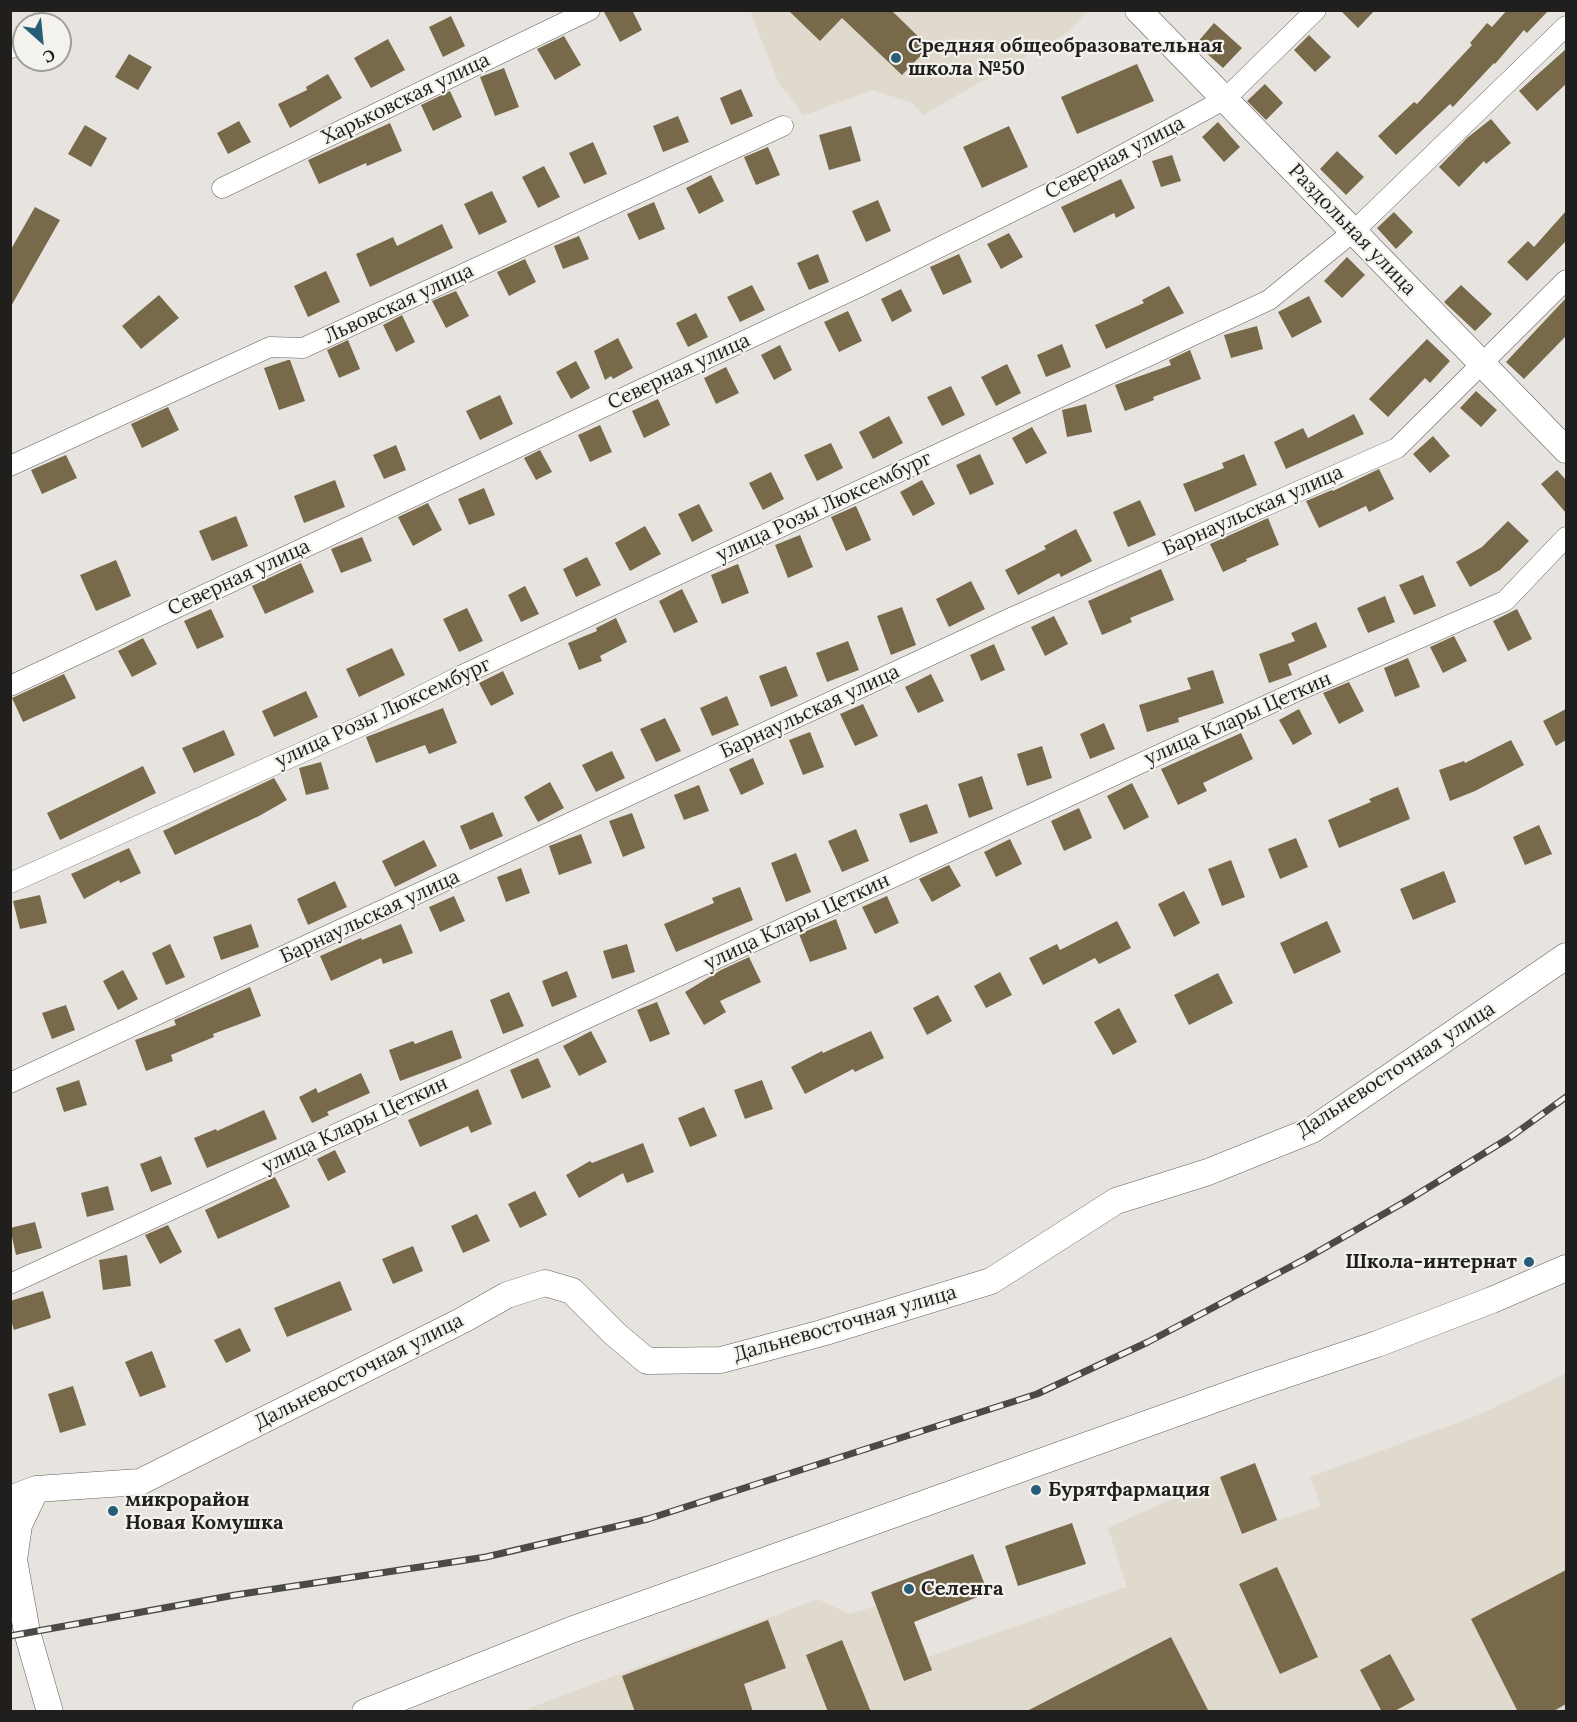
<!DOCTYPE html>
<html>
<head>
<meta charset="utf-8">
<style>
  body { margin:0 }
  #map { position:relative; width:1577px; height:1722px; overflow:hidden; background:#e7e4e0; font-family:Lora,serif }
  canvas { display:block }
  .frame { position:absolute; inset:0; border:12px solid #201f1d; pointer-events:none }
  .north { position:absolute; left:12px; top:12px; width:60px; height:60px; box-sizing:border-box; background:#f4f2ed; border:2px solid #9f9e9a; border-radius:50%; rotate:153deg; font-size:16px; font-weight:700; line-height:24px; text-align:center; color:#201f1d }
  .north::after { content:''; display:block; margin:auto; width:21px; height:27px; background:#285d79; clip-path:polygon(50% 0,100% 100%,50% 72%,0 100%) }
</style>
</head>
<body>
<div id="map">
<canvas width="1577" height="1722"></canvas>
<div class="frame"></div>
<div class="north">С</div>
</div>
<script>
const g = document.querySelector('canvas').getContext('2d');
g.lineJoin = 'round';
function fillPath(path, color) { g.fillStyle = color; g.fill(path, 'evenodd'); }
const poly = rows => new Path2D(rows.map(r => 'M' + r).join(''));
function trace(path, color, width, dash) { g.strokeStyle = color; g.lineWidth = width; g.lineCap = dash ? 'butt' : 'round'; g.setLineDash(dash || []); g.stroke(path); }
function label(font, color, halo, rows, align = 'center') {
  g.font = font + ' Lora,serif'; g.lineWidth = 4.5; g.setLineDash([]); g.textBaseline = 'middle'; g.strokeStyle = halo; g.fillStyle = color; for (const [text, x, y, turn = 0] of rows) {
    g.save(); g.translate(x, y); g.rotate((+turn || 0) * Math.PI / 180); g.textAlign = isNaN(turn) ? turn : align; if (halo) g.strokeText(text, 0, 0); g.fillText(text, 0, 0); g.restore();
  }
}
fillPath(poly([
  [750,11,1088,11,1067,33,923,115,913,103,872,90,803,116,787,92,779,84],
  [1566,1373,1566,1711,519,1712,818,1599,849,1614,876,1606,886,1632,914,1622,928,1657,1127,1587,1108,1528,1220,1477,1255,1463,1277,1519,1279,1520,1321,1506,1310,1477,1481,1414]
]), '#dfd9ce');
fillPath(poly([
  [603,10,632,10,642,30,620,42],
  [788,10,891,10,929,47,902,75,842,18,820,41],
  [1340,10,1375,10,1358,28],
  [1507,10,1549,10,1527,33,1524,30,1495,64,1494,63,1453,107,1450,104,1396,155,1378,136,1414,102,1417,104,1472,45,1470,43,1487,23,1492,27],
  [451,16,465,46,443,57,429,27],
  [1214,23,1242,48,1223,68,1196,44],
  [1309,35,1331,57,1315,72,1294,50],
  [564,36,581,65,555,80,537,49],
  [388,39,405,70,371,88,354,58],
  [1566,49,1566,84,1537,111,1519,91],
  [129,54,152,67,138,90,115,77],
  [1137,64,1154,101,1077,134,1061,97],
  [504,68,519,107,495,116,480,77],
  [328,74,342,98,290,128,278,104,307,90,306,87],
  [1265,84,1283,103,1266,120,1247,101],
  [741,89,753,116,731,125,720,98],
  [450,91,462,117,433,131,421,105],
  [678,116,689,142,663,152,653,126],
  [1491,119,1511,143,1486,164,1484,161,1459,187,1439,167,1467,138],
  [239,121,251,142,228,154,217,133],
  [1218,122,1240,147,1224,162,1202,137],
  [390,123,402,151,367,166,366,163,319,184,308,160],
  [85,125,107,138,91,167,68,154],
  [851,126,861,161,829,170,819,135],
  [1009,126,1028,167,982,188,963,147],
  [593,142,607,174,584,184,569,153],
  [768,147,780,175,756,185,744,157],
  [1337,151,1364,177,1346,195,1320,169],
  [1172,155,1181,181,1161,187,1152,161],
  [544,166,560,197,538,208,522,177],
  [711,175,724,201,699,214,686,188],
  [1121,179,1135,208,1116,218,1114,213,1074,233,1061,207],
  [492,191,507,222,479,235,464,204],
  [878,200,891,231,866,242,852,211],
  [654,202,665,229,639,240,627,214],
  [35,207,60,220,10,308,10,251],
  [1566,211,1566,241,1527,281,1507,262,1528,241,1534,247],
  [1394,212,1413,232,1396,249,1377,228],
  [442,224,453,248,370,287,356,254,393,237,397,246],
  [1009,233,1023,257,1001,269,987,244],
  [579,236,589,259,563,269,554,246],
  [818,254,829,282,809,290,797,263],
  [959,254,972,282,943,295,930,267],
  [1347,257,1365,275,1342,298,1324,281],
  [525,259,536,282,509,296,497,272],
  [326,271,340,302,308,317,294,286],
  [752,285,765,310,740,322,727,297],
  [1461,285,1492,314,1475,331,1444,302],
  [1169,286,1184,313,1106,349,1095,325,1144,303,1142,300],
  [901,289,912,311,892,322,881,299],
  [456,291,469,316,446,328,432,301],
  [159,295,179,318,141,349,122,326],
  [1309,296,1322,322,1292,338,1278,312],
  [1566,298,1566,336,1524,379,1506,362],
  [848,311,862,341,839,352,824,322],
  [696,313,708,337,688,347,676,323],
  [402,315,415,342,396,352,383,325],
  [1257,326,1263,349,1231,358,1224,335],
  [618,338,633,368,613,379,611,376,605,380,594,351],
  [1427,339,1450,361,1430,383,1425,378,1388,417,1369,399],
  [348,340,360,369,339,378,327,350],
  [1062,344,1071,367,1046,377,1037,355],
  [780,345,792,370,774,380,761,355],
  [1190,350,1201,379,1153,397,1154,400,1125,411,1115,385,1171,365,1169,360],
  [288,360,290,360,305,401,279,410,264,368],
  [576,361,590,388,571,399,556,372],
  [1007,364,1021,393,996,406,981,377],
  [726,367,739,393,716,404,704,378],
  [951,386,965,415,942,426,927,397],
  [1476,391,1497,410,1481,427,1460,408],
  [500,395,513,424,480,440,466,411],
  [658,399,670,425,644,438,632,411],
  [1086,404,1092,432,1067,437,1062,410],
  [168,407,179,430,142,448,131,424],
  [1354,414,1364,434,1286,469,1274,442,1303,428,1308,438],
  [889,416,903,443,873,459,859,432],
  [600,425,612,452,590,462,578,435],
  [1032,427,1047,453,1026,464,1012,438],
  [1433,436,1450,456,1430,473,1413,454],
  [831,443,843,468,817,481,804,455],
  [396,445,406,470,384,479,373,455],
  [540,450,552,472,536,480,524,458],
  [980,454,994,484,970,495,956,465],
  [1244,454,1257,485,1195,512,1183,484,1224,468,1222,463],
  [66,455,77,478,42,494,31,470],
  [1379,469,1394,499,1369,512,1366,506,1319,528,1306,501,1332,490,1333,491],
  [1557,470,1566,480,1566,513,1541,484],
  [771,472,784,499,763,510,749,483],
  [335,480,345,507,304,523,294,496],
  [922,480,935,504,913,516,900,492],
  [484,488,495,515,469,525,458,499],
  [1140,500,1156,535,1128,547,1113,512],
  [428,503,442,530,413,546,398,517],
  [699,504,713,531,692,542,678,514],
  [856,506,871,540,846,551,831,517],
  [236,516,248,546,212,561,199,531],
  [1268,518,1279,545,1246,559,1247,561,1223,572,1210,544],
  [1508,521,1529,541,1500,570,1470,587,1456,562,1482,547],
  [645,526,661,554,630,571,615,543],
  [1076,529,1092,561,1061,577,1059,573,1018,595,1005,570,1046,549,1044,546],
  [800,535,813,567,788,578,775,545],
  [362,537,372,561,341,573,331,549],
  [587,557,601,585,576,597,563,569],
  [116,560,131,596,96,611,80,575],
  [301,563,314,592,265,614,252,586],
  [738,564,749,593,722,604,711,575],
  [1161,569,1174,600,1130,618,1132,622,1102,635,1088,601],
  [1423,575,1436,606,1414,615,1399,585],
  [971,581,985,609,949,627,936,599],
  [525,586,539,614,521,622,508,595],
  [682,589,698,622,674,633,659,601],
  [1385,596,1395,622,1368,633,1357,608],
  [902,607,916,645,891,655,877,616],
  [467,608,483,641,459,652,443,619],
  [211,609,224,637,197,649,184,621],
  [1517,609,1532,639,1508,651,1493,621],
  [1054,616,1068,644,1045,656,1031,627],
  [616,618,627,642,600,656,602,661,579,670,568,643,597,631,596,628],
  [1316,622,1327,647,1288,664,1292,675,1269,683,1259,654,1295,641,1291,633],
  [1454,636,1467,661,1443,673,1430,647],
  [143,638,157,664,132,677,118,651],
  [848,641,859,670,827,682,816,653],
  [994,644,1005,670,981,681,970,655],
  [392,648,405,675,359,697,346,669],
  [1408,658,1420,687,1395,697,1384,668],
  [786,666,798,696,771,707,759,676],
  [1213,670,1224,703,1178,718,1179,722,1147,732,1139,705,1191,689,1187,678],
  [503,671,514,694,491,706,479,683],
  [64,674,76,698,23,722,12,698],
  [931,674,944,701,918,713,905,687],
  [1349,682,1364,711,1339,724,1323,693],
  [306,691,318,717,274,737,262,711],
  [727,696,739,725,712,736,700,708],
  [863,704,878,736,855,746,840,714],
  [443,708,457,743,429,754,425,745,376,763,366,737],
  [1299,709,1312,734,1293,745,1279,720],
  [1566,709,1566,740,1556,746,1543,721],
  [665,718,681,751,656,762,640,729],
  [1104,723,1115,749,1090,759,1080,734],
  [224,730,235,755,194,773,182,748],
  [810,732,824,767,803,775,789,740],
  [1241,733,1253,759,1203,783,1207,791,1178,805,1161,769],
  [1511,740,1524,765,1475,791,1450,801,1439,770,1464,761,1465,763],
  [1042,746,1052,778,1027,786,1017,754],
  [612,751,625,778,596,792,582,765],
  [753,758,764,784,741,795,729,769],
  [321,762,329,789,306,795,299,768],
  [143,766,156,793,60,840,47,813],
  [982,776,993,809,969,818,958,784],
  [274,778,287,800,259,816,175,855,163,831],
  [550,782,564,808,538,822,524,797],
  [1132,783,1149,817,1124,830,1107,796],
  [699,785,709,811,684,820,674,795],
  [1398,787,1410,819,1339,848,1328,820,1371,802,1369,799],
  [927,804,938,833,910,843,899,814],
  [1079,808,1092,838,1064,851,1051,821],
  [493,812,503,836,470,850,460,826],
  [632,813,645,848,623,857,609,821],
  [1539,825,1552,854,1525,865,1513,837],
  [856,829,869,861,842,872,828,841],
  [581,834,592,863,559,875,549,846],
  [1296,838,1308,867,1280,879,1268,849],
  [1010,839,1022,864,996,877,984,852],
  [424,840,437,866,395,887,382,861],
  [129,848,141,873,120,883,119,880,84,899,71,874],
  [796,853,811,892,786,902,771,863],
  [1231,860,1245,897,1222,906,1208,869],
  [949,865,961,886,932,902,919,879],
  [521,868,530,893,506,902,497,877],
  [1444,871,1456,902,1413,920,1400,889],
  [335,881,347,907,308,925,297,899],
  [740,887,753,920,676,952,664,924,714,903,712,898],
  [1184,891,1200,923,1174,937,1158,904],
  [40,895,47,923,20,929,13,901],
  [454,896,465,921,440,932,429,907],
  [887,896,899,923,875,934,862,907],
  [836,919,847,949,810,962,799,934],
  [1117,921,1131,948,1099,964,1095,958,1043,985,1029,958,1057,944,1060,950],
  [1327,921,1341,952,1294,974,1280,943],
  [251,924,259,947,221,960,213,937],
  [401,924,413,953,383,964,381,958,331,981,320,956,361,938,362,940],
  [170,944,185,977,166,985,152,953],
  [627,944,635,972,612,979,603,951],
  [749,957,761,982,720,1001,726,1012,704,1025,685,992,721,970],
  [123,970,138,999,118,1010,103,981],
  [567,971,577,997,552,1007,542,981],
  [1000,972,1012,995,986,1008,974,986],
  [1218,973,1233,1003,1189,1025,1174,995],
  [250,987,261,1016,213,1034,214,1037,171,1055,173,1061,146,1071,135,1040,176,1025,174,1020],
  [509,992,524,1026,503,1034,490,1000],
  [938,995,952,1021,927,1035,913,1008],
  [657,1002,670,1034,650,1042,637,1010],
  [66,1005,75,1030,52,1039,42,1013],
  [1119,1008,1137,1042,1113,1055,1094,1022],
  [452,1030,462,1058,400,1081,389,1050,413,1041,415,1044],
  [591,1031,607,1062,579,1076,563,1046],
  [871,1031,884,1058,855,1072,853,1069,805,1094,791,1067,822,1051,823,1053],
  [538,1058,551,1087,522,1099,510,1070],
  [361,1073,370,1093,327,1112,329,1115,312,1123,299,1097,316,1088,318,1093],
  [79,1080,87,1105,64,1112,56,1088],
  [762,1080,773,1109,745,1119,734,1090],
  [478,1089,492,1124,471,1133,468,1126,420,1147,408,1120],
  [704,1107,717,1136,690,1147,678,1118],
  [264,1110,277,1139,207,1168,194,1138,216,1129,217,1131],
  [643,1143,654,1172,627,1183,623,1173,579,1198,566,1175,590,1161,592,1163],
  [335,1150,346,1172,328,1181,317,1159],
  [161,1156,172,1184,151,1192,140,1164],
  [275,1177,290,1207,218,1239,205,1210],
  [108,1186,114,1210,87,1217,81,1193],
  [535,1191,547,1215,520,1228,508,1204],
  [477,1214,490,1241,463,1253,451,1226],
  [35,1222,42,1248,16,1255,10,1228],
  [168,1225,182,1252,160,1264,145,1235],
  [413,1246,423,1271,393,1284,382,1259],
  [127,1255,131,1286,103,1290,99,1260],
  [340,1281,352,1310,287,1337,274,1308],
  [43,1291,51,1318,14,1330,10,1317,10,1301],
  [240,1328,251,1351,226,1363,214,1340],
  [152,1351,166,1387,140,1397,125,1362],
  [73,1386,86,1425,60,1433,48,1394],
  [1255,1463,1277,1520,1242,1534,1220,1477],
  [1072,1523,1086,1564,1018,1586,1005,1546],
  [973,1554,988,1593,914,1622,932,1670,904,1681,871,1592],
  [1277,1567,1318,1657,1280,1674,1239,1584],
  [1566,1570,1566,1704,1552,1712,1518,1712,1471,1619],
  [768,1620,786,1668,744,1684,753,1712,635,1712,622,1676],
  [1171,1637,1209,1712,1025,1712],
  [842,1640,871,1712,828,1712,806,1655],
  [1390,1654,1415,1700,1393,1712,1382,1712,1360,1670]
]), '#78694b');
const minor = poly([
  [10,48,24,46],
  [222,188,590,10],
  [10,466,270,347,303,348,783,126],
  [10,686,861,286,1082,177,1225,99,1316,10],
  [10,883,372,721,458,677,1269,300,1354,231,1566,26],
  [10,1083,1013,617,1397,448,1566,280],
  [10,1284,1304,688,1505,601,1566,537]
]);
const tertiary = poly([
  [1138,10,1566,450],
  [10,1499,36,1489,140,1482,463,1320,507,1295,545,1283,572,1291,615,1334,647,1361,721,1360,822,1333,991,1281,1116,1201,1208,1172,1312,1130,1566,956],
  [10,1555,14,1560,27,1632,50,1712],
  [14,1560,19,1525,36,1489],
  [365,1712,571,1630,1255,1385,1377,1344,1492,1300,1566,1268]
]);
trace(minor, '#63615d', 21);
trace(tertiary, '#63615d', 27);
trace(minor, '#fff', 20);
trace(tertiary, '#fff', 26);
const rail = poly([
  [10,1636,235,1595,486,1557,648,1519,1037,1394,1148,1342,1305,1259,1408,1200,1509,1138,1566,1097]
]);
trace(rail, '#4b4a47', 7);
trace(rail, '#f4f2ed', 4.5, [14]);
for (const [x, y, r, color] of [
  [896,58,6,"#285d79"],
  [1529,1262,6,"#285d79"],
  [1036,1490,6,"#285d79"],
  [113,1511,6,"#285d79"],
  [909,1589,6,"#285d79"]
]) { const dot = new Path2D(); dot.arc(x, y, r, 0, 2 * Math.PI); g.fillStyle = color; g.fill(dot); trace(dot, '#f4f2ed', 2); }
label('bold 20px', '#201f1d', '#f4f2ed', [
  ["Средняя общеобразовательная",908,46],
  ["школа №50",908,69],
  ["Школа-интернат",1517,1262,"right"],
  ["Бурятфармация",1048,1490],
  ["микрорайон",125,1500],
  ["Новая Комушка",125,1523],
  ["Селенга",921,1589]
], 'left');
label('20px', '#201f1d', '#f4f2ed', [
  ["Харьковская улица",406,99,-26],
  ["Северная улица",1115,158,-28],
  ["Раздольная улица",1352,230,46],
  ["Львовская улица",399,304,-25],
  ["Северная улица",679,372,-25],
  ["улица Розы Люксембург",824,507,-25],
  ["Барнаульская улица",1253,511,-24],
  ["Северная улица",239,578,-25],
  ["Барнаульская улица",810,712,-25],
  ["улица Розы Люксембург",383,713,-25],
  ["улица Клары Цеткин",1238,719,-24],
  ["Барнаульская улица",370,917,-25],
  ["улица Клары Цеткин",797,922,-25],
  ["Дальневосточная улица",1396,1070,-33],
  ["улица Клары Цеткин",355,1125,-25],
  ["Дальневосточная улица",845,1324,-16],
  ["Дальневосточная улица",359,1372,-27]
]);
</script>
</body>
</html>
